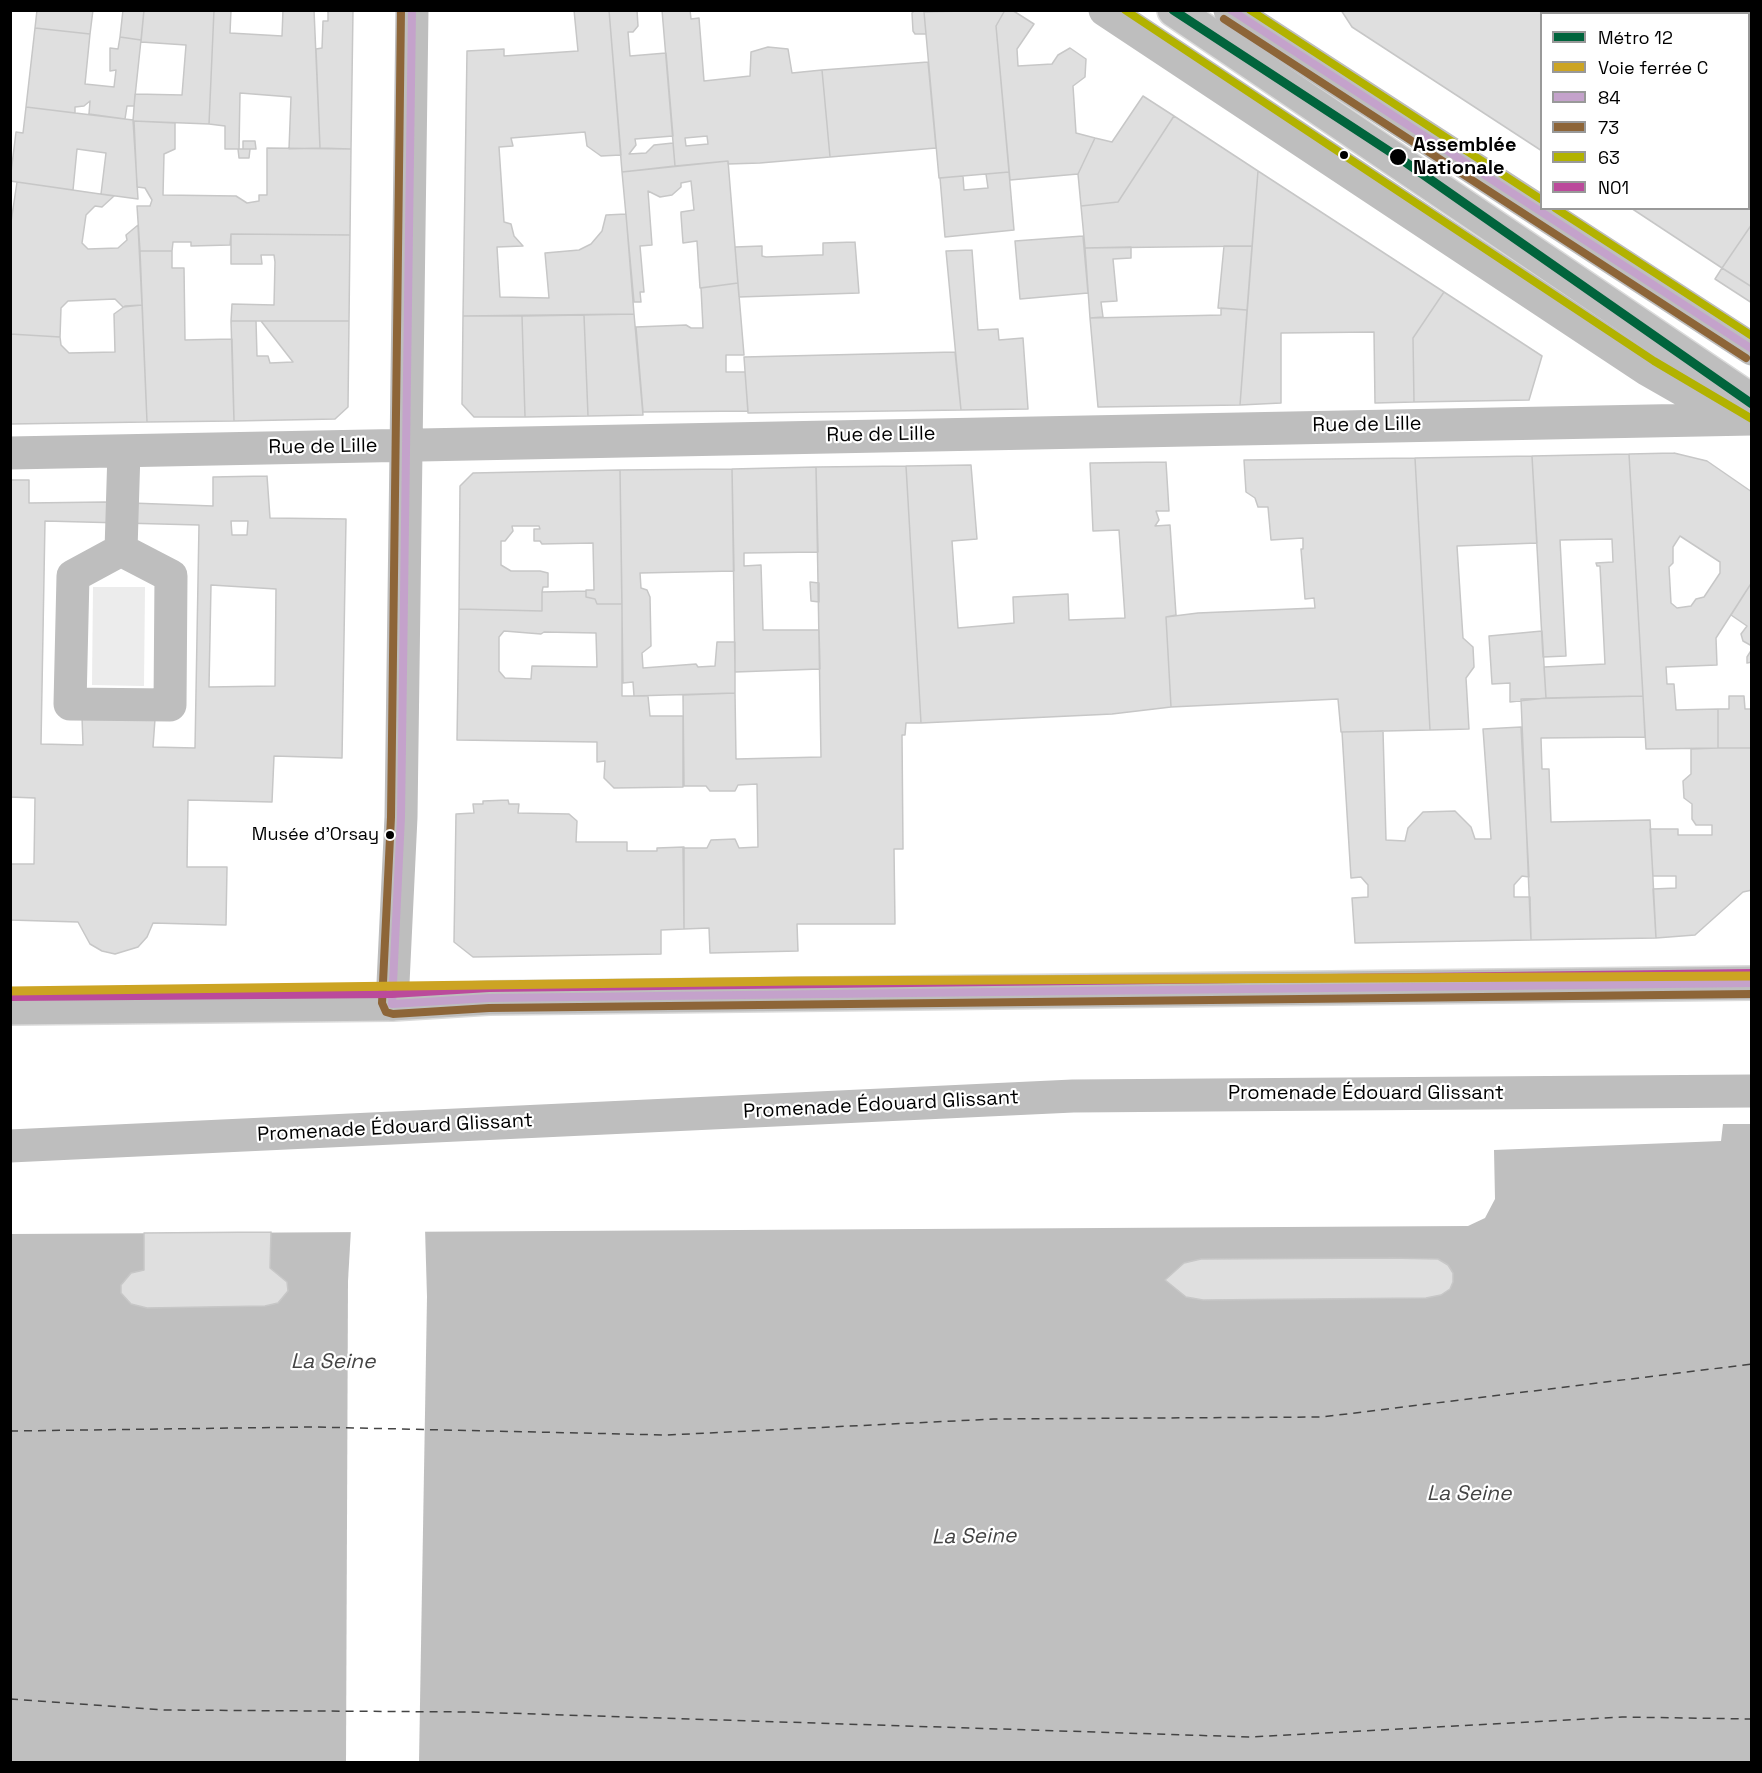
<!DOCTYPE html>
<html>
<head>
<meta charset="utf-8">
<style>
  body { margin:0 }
  #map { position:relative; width:1762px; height:1773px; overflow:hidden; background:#fff; font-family:"Space Grotesk",sans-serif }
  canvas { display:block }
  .frame { position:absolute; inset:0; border:12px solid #000; pointer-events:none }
  .legend { position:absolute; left:1540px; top:12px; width:210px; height:198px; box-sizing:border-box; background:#fff; border:2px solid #999; margin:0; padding:8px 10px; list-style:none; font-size:18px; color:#000 }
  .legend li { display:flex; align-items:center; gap:12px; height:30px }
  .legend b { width:30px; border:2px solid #999 }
</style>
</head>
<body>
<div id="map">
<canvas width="1762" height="1773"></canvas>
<div class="frame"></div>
<ul class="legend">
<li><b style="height:8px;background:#00643c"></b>Métro 12</li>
<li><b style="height:8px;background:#cca423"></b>Voie ferrée C</li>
<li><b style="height:8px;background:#c4a2cb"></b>84</li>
<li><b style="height:8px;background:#8d6538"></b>73</li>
<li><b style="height:8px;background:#b2b200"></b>63</li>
<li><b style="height:8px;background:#bb4a9b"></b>N01</li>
</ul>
</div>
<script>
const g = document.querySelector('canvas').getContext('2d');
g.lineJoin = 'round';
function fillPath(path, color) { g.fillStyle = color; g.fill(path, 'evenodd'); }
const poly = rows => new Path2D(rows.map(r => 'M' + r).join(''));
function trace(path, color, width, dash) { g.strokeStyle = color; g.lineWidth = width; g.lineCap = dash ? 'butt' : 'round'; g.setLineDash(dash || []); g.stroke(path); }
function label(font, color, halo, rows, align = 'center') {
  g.font = font + ' "Space Grotesk",sans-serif'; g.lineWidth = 4.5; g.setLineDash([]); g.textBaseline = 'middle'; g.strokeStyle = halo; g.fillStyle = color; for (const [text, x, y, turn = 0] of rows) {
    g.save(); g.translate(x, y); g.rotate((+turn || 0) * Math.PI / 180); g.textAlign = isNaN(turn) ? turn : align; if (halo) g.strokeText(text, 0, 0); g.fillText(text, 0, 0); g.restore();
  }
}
fillPath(poly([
  [93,587,145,587,144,686,92,685]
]), '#ececec');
fillPath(poly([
  [1723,1124,1751,1124,1751,1762,11,1762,10,1234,1468,1226,1485,1218,1495,1199,1494,1150,1721,1141]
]), '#bfbfbf');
fillPath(poly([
  [425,1228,427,1297,419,1762,346,1762,348,1281,351,1229]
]), '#fff');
trace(poly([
  [10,1431,313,1427,667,1435,994,1419,1322,1417,1752,1364],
  [10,1699,165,1710,471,1712,1250,1737,1622,1717,1752,1719]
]), '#444', 1.5, [8, 6]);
const building = poly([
  [37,10,93,10,90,34,35,28,37,10],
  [123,10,144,10,141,40,120,37,123,10],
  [144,10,214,10,209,124,133,121,135,94,182,95,186,45,141,42,144,10],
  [214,10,231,10,230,33,282,36,283,10,314,10,320,148,289,149,291,97,240,93,239,149,225,149,225,126,209,124,214,10],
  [353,10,351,149,320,148,316,49,322,48,323,21,328,21,328,10,353,10],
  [574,10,609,10,621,155,601,156,587,146,585,132,511,138,513,146,499,147,504,222,511,224,514,236,523,246,497,247,500,297,549,298,545,253,579,250,591,244,602,231,606,215,626,214,634,314,463,316,467,51,504,49,504,56,578,51,574,10],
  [609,10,637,10,638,26,633,32,628,32,630,56,666,53,673,136,635,139,636,145,629,154,646,153,654,145,673,143,675,166,622,172,609,10],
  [662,10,690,10,691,19,699,18,704,81,750,76,751,52,768,47,788,49,792,73,822,70,830,157,760,163,728,164,728,161,675,166,662,10],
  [707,136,708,144,686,146,685,138,707,136],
  [915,10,926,10,924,12,926,34,915,34,913,31,912,13,915,10],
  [1005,10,1012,10,1034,24,1017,49,1018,66,1052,64,1058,55,1070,48,1086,59,1085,77,1073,86,1076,133,1095,138,1078,174,1010,180,996,26,1005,10],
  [1005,10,996,26,1009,172,939,178,924,12,1005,10],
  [1341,10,1527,10,1564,14,1542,14,1542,151,1352,27,1341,10],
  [1590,10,1695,10,1695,14,1588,14,1590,10],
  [1695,10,1752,10,1752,82,1748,82,1748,14,1695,14,1695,10],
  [35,28,90,34,85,84,114,87,116,70,110,71,110,48,118,49,120,37,141,40,134,106,127,106,125,119,89,114,90,101,84,106,75,107,75,113,26,107,35,28],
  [928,62,936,148,830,157,822,70,928,62],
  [1143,96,1174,116,1118,202,1081,206,1078,174,1095,138,1112,142,1143,96],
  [26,107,133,120,138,199,101,194,106,153,77,149,73,190,10,181,16,132,23,133,26,107],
  [1174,116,1258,171,1252,246,1085,248,1081,206,1118,202,1174,116],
  [134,121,175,123,175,149,164,154,163,195,236,196,247,203,259,201,259,195,267,195,267,148,351,149,350,235,231,234,230,245,191,246,191,242,173,242,172,251,140,251,137,206,150,206,152,200,145,188,137,187,134,121],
  [243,141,255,141,256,149,243,149,243,141],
  [1748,141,1752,141,1752,174,1748,171,1748,141],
  [238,149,250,149,249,158,239,158,238,149],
  [728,161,738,283,700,288,697,241,683,243,681,215,681,212,694,210,691,181,681,183,681,187,672,195,660,197,648,191,652,245,640,246,644,292,640,292,641,302,634,302,622,172,728,161],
  [1258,171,1444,292,1413,338,1414,402,1375,403,1374,332,1281,333,1281,403,1240,405,1258,171],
  [1009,172,1014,230,945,237,940,178,963,176,964,190,988,188,986,174,1009,172],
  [17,182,114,196,102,207,95,206,86,215,82,243,88,249,118,248,127,240,126,235,138,225,142,305,123,307,115,299,68,301,61,308,60,337,10,334,10,229,17,182],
  [1748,194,1752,196,1752,224,1722,268,1631,208,1748,208,1748,194],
  [1752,224,1752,287,1722,268,1752,224],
  [231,234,350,235,349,321,231,321,232,304,274,305,275,262,274,255,261,255,262,264,231,264,231,234],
  [1083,236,1088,293,1020,299,1015,241,1083,236],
  [855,242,859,293,739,297,735,247,762,246,762,256,766,257,818,255,823,255,823,243,855,242],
  [1224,246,1252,246,1247,310,1218,308,1224,246],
  [1131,247,1131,258,1113,259,1117,301,1101,302,1103,317,1090,318,1085,248,1131,247],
  [972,250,978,330,998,329,999,340,1023,338,1028,409,961,410,946,251,972,250],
  [140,251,172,251,172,268,184,268,185,340,232,339,234,421,147,422,140,251],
  [1722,268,1752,287,1752,303,1715,279,1722,268],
  [738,283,744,355,726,355,726,372,745,372,748,411,643,412,636,327,686,325,691,328,703,328,701,288,738,283],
  [1444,292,1542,356,1529,400,1414,402,1413,338,1444,292],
  [142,305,147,422,10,424,10,334,60,337,61,345,69,353,115,352,114,314,125,306,142,305],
  [1221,308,1247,310,1240,405,1098,407,1090,318,1221,315,1221,308],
  [634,314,643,415,588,416,584,315,634,314],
  [584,315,588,416,525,417,522,316,584,315],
  [463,316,522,316,525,417,474,417,462,404,463,316],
  [231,321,256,321,257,356,268,356,270,363,293,362,261,321,349,321,348,407,335,419,234,421,231,321],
  [955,352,961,410,748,413,744,357,955,352],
  [1674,453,1707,461,1752,492,1752,582,1716,638,1717,665,1666,667,1667,684,1674,684,1676,710,1718,709,1718,748,1646,749,1629,454,1674,453],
  [1680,536,1720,562,1720,573,1704,597,1696,599,1691,606,1677,608,1671,603,1669,567,1673,563,1673,547,1680,536],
  [1629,454,1643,696,1546,698,1544,667,1605,664,1600,566,1597,566,1596,563,1613,562,1612,539,1560,540,1566,656,1543,657,1532,456,1629,454],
  [1532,456,1537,543,1457,546,1463,638,1473,647,1474,667,1466,678,1469,729,1430,730,1415,458,1532,456],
  [1415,458,1430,730,1341,732,1338,699,1171,707,1166,617,1198,613,1315,608,1314,598,1305,599,1301,549,1303,549,1303,538,1271,540,1268,507,1258,507,1255,498,1246,492,1244,460,1415,458],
  [1166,462,1169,511,1156,511,1159,520,1155,526,1170,525,1176,615,1166,617,1171,707,1112,714,921,723,906,466,971,465,977,539,952,541,958,628,1014,623,1013,597,1068,594,1069,620,1125,618,1119,530,1093,531,1090,463,1166,462],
  [906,466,921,723,906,723,905,735,902,735,903,849,894,849,895,924,797,924,798,951,710,953,709,928,684,929,683,848,707,848,711,840,735,839,739,848,758,847,757,784,738,785,735,791,710,791,706,786,684,786,683,695,735,693,736,759,821,757,816,467,906,466],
  [816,467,818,552,744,553,744,566,761,565,763,630,819,630,820,669,735,672,732,469,816,467],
  [732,469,734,571,640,573,641,588,647,590,650,597,651,646,642,653,643,668,696,664,698,667,715,666,717,642,735,642,735,693,634,696,633,682,623,683,620,470,732,469],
  [620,470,622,604,597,604,595,599,586,597,586,590,594,590,593,543,542,544,540,541,534,541,534,529,540,529,539,526,512,526,513,531,505,541,501,541,501,565,511,571,540,571,548,573,548,587,543,587,542,592,542,611,459,609,460,486,473,473,620,470],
  [267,476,270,518,346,519,342,758,274,756,272,802,188,800,187,867,227,867,226,925,153,923,147,937,138,947,115,954,102,951,90,944,78,922,10,920,10,864,34,864,35,798,10,797,10,480,29,480,29,503,104,502,213,506,213,477,267,476],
  [45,521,199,525,195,748,153,747,155,719,82,717,83,745,41,744,45,521],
  [231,521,248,521,247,535,232,535,231,521],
  [211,585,276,589,275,686,209,687,211,585],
  [810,582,819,583,819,602,811,601,810,582],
  [1752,582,1752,646,1743,641,1741,634,1747,626,1731,615,1752,582],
  [586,591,586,597,595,599,597,604,622,604,622,696,648,696,650,716,683,716,683,787,614,788,604,778,605,761,597,762,597,742,457,740,459,609,542,611,542,592,586,591],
  [504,631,541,634,544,632,596,633,597,667,532,666,531,679,505,678,499,671,499,637,504,631],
  [1542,631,1546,698,1510,702,1510,683,1492,684,1489,636,1542,631],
  [1752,649,1752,662,1747,663,1747,657,1752,649],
  [1643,696,1645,737,1541,738,1542,769,1549,769,1551,822,1650,820,1656,938,1531,940,1521,699,1643,696],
  [1729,696,1744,696,1745,709,1752,709,1752,748,1718,748,1718,709,1729,709,1729,696],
  [1521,727,1529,877,1522,876,1514,885,1514,897,1530,897,1531,940,1355,943,1352,898,1368,897,1368,885,1361,877,1351,878,1342,732,1383,731,1386,840,1405,841,1408,828,1423,812,1455,811,1471,827,1475,839,1491,839,1483,729,1521,727],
  [1718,748,1752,748,1752,890,1743,892,1695,935,1656,938,1653,889,1676,888,1676,876,1653,876,1650,829,1678,829,1678,835,1712,835,1712,825,1696,825,1692,819,1692,804,1684,798,1683,781,1691,774,1691,749,1718,748],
  [508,800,509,804,519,804,518,813,569,814,577,821,576,842,627,842,627,851,657,851,657,848,684,847,684,929,661,930,661,954,473,957,454,942,456,814,474,813,473,804,483,804,483,801,508,800],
  [271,1232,270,1268,287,1282,288,1291,278,1303,265,1306,147,1308,131,1304,121,1293,121,1285,131,1273,144,1270,144,1233,271,1232],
  [1389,1258,1438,1259,1448,1265,1453,1273,1453,1282,1450,1289,1441,1295,1426,1298,1203,1300,1186,1297,1165,1280,1184,1263,1201,1259,1389,1258]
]);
fillPath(building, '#dfdfdf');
trace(building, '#c7c7c7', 1.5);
const major = poly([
  [1174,10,1752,401],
  [10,1008,392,1004,489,998,1752,983]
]);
trace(major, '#dbdbdb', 36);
trace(poly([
  [1105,10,1648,370,1732,418],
  [1230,10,1752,349],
  [10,453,1752,419],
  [121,550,171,576,170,705,70,704,73,576,121,550,124,451],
  [392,1004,401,817,412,10],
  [10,1146,1073,1096,1752,1091]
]), '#bebebe', 33);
trace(major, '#bebebe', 33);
trace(poly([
  [412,10,401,817,392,1004,489,998,1752,983],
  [1231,10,1752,349]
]), '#c4a2cb', 8);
trace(poly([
  [401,10,391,817,382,1003,386,1012,393,1014,489,1008,1752,994],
  [1224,19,1746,358]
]), '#8d6538', 8);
trace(poly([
  [1125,10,1654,361,1752,419],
  [1250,10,1542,200],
  [1555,208,1752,336]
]), '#b2b200', 8);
trace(poly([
  [10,997,392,994,489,988,1752,973]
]), '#bb4a9b', 8);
trace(poly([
  [10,991,798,981,1752,976]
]), '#cca423', 9);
trace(poly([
  [1173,10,1398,157,1752,404]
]), '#00643c', 9);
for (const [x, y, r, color] of [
  [1344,155,5,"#000"],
  [1398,157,9,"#000"],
  [390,835,5,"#000"]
]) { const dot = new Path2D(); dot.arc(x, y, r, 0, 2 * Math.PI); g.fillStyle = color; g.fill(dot); trace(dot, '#fff', 2); }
label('18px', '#000', '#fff', [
  ["Musée d'Orsay",379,835]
], 'right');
label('bold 20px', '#000', '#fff', [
  ["Assemblée",1413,146],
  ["Nationale",1413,169]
], 'left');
label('20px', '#000', '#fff', [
  ["Rue de Lille",1367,425,-1],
  ["Rue de Lille",881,435,-1],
  ["Rue de Lille",323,447,-1],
  ["Promenade Édouard Glissant",1366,1094],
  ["Promenade Édouard Glissant",881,1105,-3],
  ["Promenade Édouard Glissant",395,1128,-3]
]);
label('italic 21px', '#444', '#fff', [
  ["La Seine",333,1362],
  ["La Seine",1469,1494],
  ["La Seine",974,1537,-1]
]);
</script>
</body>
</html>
